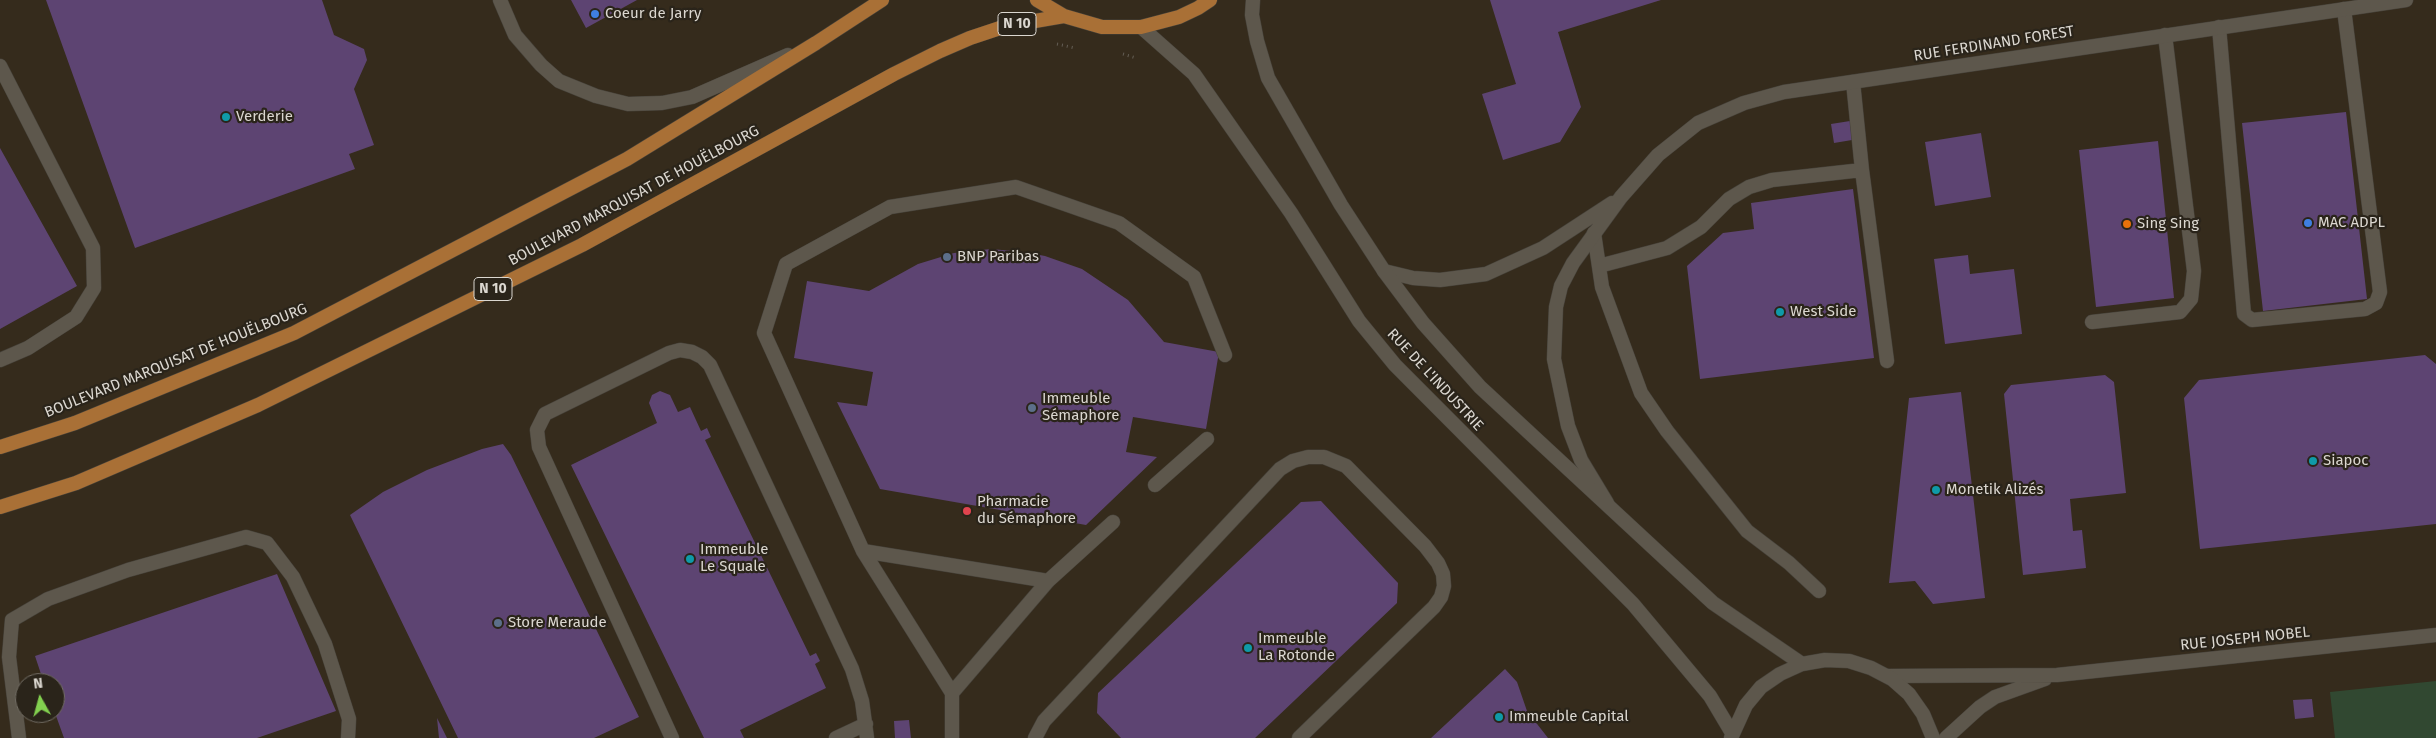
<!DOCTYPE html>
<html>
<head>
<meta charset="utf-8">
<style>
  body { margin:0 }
  #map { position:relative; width:2436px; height:738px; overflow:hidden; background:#2a241a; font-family:"Fira Sans",sans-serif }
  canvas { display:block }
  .north { position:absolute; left:15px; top:673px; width:50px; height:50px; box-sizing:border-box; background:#2a241a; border:1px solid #716c63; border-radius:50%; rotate:353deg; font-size:14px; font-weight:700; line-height:20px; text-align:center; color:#dbd7d0 }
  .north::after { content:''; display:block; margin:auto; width:18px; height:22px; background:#82d04f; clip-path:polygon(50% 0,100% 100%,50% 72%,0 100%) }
</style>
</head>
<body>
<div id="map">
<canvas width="2436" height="738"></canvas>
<div class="north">N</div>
</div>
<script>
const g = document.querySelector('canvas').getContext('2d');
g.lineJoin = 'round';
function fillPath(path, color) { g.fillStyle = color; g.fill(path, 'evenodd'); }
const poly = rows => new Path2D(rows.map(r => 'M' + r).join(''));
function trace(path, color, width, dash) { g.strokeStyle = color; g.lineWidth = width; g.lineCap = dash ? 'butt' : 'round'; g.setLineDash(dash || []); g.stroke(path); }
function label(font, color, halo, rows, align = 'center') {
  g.font = font + ' "Fira Sans",sans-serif'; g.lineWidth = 4.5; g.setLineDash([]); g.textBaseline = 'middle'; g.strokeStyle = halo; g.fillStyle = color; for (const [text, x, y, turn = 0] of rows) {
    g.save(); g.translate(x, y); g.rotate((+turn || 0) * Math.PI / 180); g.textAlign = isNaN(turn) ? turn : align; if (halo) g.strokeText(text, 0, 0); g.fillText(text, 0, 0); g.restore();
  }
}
fillPath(poly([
  [0,0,2436,0,2436,738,0,738],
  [25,683,55,683,55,713,25,713]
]), '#352b1c');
fillPath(poly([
  [2436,681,2436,738,2335,738,2330,692]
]), '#314831');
fillPath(poly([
  [46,0,322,0,334,35,364,49,367,60,354,89,374,145,349,154,355,169,135,248],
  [571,0,637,0,586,28],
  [1490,0,1661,0,1558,32,1581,107,1560,142,1503,160,1482,94,1516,84],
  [2346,112,2367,299,2263,311,2242,123],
  [1850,121,1852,140,1834,143,1831,124],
  [1981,133,1991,197,1935,206,1925,142],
  [2158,141,2174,298,2096,307,2079,150],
  [0,148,77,286,0,329],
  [1853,189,1874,358,1700,379,1687,266,1723,233,1754,229,1751,203],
  [991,249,1024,252,1045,256,1082,269,1128,300,1164,342,1219,352,1206,429,1133,417,1126,452,1157,457,1086,525,880,489,837,402,867,406,873,372,794,358,807,281,869,291,918,264,954,253],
  [1968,255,1970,274,2014,269,2022,334,1945,344,1934,259],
  [2425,355,2436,364,2436,524,2200,549,2184,398,2199,380],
  [2105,375,2114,382,2126,493,2070,499,2073,531,2082,530,2086,568,2023,575,2004,394,2011,385],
  [660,391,670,395,678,412,690,407,701,431,707,428,711,437,705,440,810,656,816,653,820,661,815,664,826,688,740,730,744,738,704,738,571,465,657,423,649,403,652,395],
  [1961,392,1985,598,1933,604,1915,581,1889,583,1909,398],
  [503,444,511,455,639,717,594,738,458,738,350,515,383,492,427,470,482,449],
  [1321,501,1398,583,1397,603,1255,738,1121,738,1097,713,1098,693,1301,502],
  [277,574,336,711,257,738,64,738,55,713,55,683,44,683,35,656],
  [1505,669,1517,682,1527,711,1548,738,1431,738],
  [2312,699,2314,717,2295,719,2293,700],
  [437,718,447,738,439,738],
  [909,720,911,738,895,738,894,721]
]), '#5d4472');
const service = poly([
  [2219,27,2244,314,2252,320,2365,309,2376,303,2380,292,2344,9],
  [0,66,93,248,94,288,76,317,28,348,0,360],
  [1862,170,1887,361],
  [1594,233,1602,287,1641,393,1667,431,1747,531,1789,563,1819,591],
  [1599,266,1667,248,1701,227,1729,199,1749,187,1772,180,1862,170,1853,82],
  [2092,322,2180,312,2191,299,2194,271,2165,35],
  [1155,485,1207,439],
  [863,551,1048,581],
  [952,693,1048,581,1113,522],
  [19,738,9,657,12,620,48,599,128,570,246,537,267,543,293,577,325,644,349,719,348,738],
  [672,738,539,447,537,430,545,414,669,353,680,350,692,352,702,357,710,365,852,669,862,701,867,738],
  [836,738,866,724],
  [952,738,952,693,863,551,764,333,786,264,890,207,1016,187,1119,223,1194,277,1225,355],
  [1035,738,1044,721,1280,469,1293,461,1308,457,1324,457,1346,466,1425,546,1438,563,1443,574,1444,586,1441,597,1434,607,1299,738]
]);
const minor = poly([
  [500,0,515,35,541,65,559,81,596,96,628,104,662,103,692,97,788,55],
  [1384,271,1413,278,1440,280,1486,274,1543,248,1612,203],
  [1607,503,1581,460,1568,426,1554,359,1556,307,1561,286,1573,263,1621,197,1658,155,1698,123,1744,103,1784,92,2406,0],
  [1887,676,2057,675,2436,635],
  [1946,738,1980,707,1995,697,2045,679]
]);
const secondary = poly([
  [1253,0,1252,15,1257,41,1268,78,1341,205,1384,271,1423,323,1480,387,1713,603,1802,664],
  [1141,27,1194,74,1291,213,1359,321,1395,365,1633,604,1710,696,1732,733],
  [1731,738,1746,705,1761,687,1780,674,1802,664,1825,660,1849,661,1871,668,1892,679,1909,694,1923,714,1933,738]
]);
const primary = poly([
  [1037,0,1064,16,1102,27,1141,27,1179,17,1198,8,1210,0],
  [0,447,75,423,294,333,627,159,816,43,882,0],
  [0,507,76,483,258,405,582,245,894,74,940,51,970,38,1006,26,1064,16]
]);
trace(service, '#46423a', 15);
trace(minor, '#46423a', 15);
trace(secondary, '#46423a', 15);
trace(primary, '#46423a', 15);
trace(poly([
  [1057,44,1075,48],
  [1123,54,1136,58]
]), '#645e55', 3, [1, 4]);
trace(service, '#5d574c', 14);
trace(minor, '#5d574c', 14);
trace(secondary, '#5d574c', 14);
trace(primary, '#a97036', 14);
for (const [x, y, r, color] of [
  [595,14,5,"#3f7fe0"],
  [226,117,5,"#0f9aa8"],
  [2308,223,5,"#3f7fe0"],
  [2127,224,5,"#e8710a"],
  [947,257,5,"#5c6f8a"],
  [1780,312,5,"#0f9aa8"],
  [1032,408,5,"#5c6f8a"],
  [2313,461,5,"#0f9aa8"],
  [1936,490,5,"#0f9aa8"],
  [967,511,5,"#e0444e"],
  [690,559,5,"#0f9aa8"],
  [498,623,5,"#5c6f8a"],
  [1248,648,5,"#0f9aa8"],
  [1499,717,5,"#0f9aa8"]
]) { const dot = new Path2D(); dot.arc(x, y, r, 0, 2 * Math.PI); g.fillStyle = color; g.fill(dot); trace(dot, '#2a241a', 2); }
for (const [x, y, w] of [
  [1017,24,38],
  [493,289,38]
]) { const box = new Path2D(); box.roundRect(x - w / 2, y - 11.5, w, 23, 4); g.fillStyle = '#2a241a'; g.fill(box); trace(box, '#dbd7d0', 1); }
label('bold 14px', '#dbd7d0', null, [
  ["N 10",1017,24],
  ["N 10",493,289]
]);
label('15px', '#dbd7d0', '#2a241a', [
  ["Coeur de Jarry",605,14],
  ["Verderie",236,117],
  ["MAC ADPL",2318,223],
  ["Sing Sing",2137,224],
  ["BNP Paribas",957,257],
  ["West Side",1790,312],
  ["Immeuble",1042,399],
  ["Sémaphore",1042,416],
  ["Siapoc",2323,461],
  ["Monetik Alizés",1946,490],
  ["Pharmacie",977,502],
  ["du Sémaphore",977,519],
  ["Immeuble",700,550],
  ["Le Squale",700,567],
  ["Store Meraude",508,623],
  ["Immeuble",1258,639],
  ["La Rotonde",1258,656],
  ["Immeuble Capital",1509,717]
], 'left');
label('15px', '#dbd7d0', '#2a241a', [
  ["RUE FERDINAND FOREST",1994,44,-9],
  ["BOULEVARD MARQUISAT DE HOUËLBOURG",634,196,-28],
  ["BOULEVARD MARQUISAT DE HOUËLBOURG",176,361,-22],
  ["RUE DE L'INDUSTRIE",1435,380,47],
  ["RUE JOSEPH NOBEL",2245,639,-6]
]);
</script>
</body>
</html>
